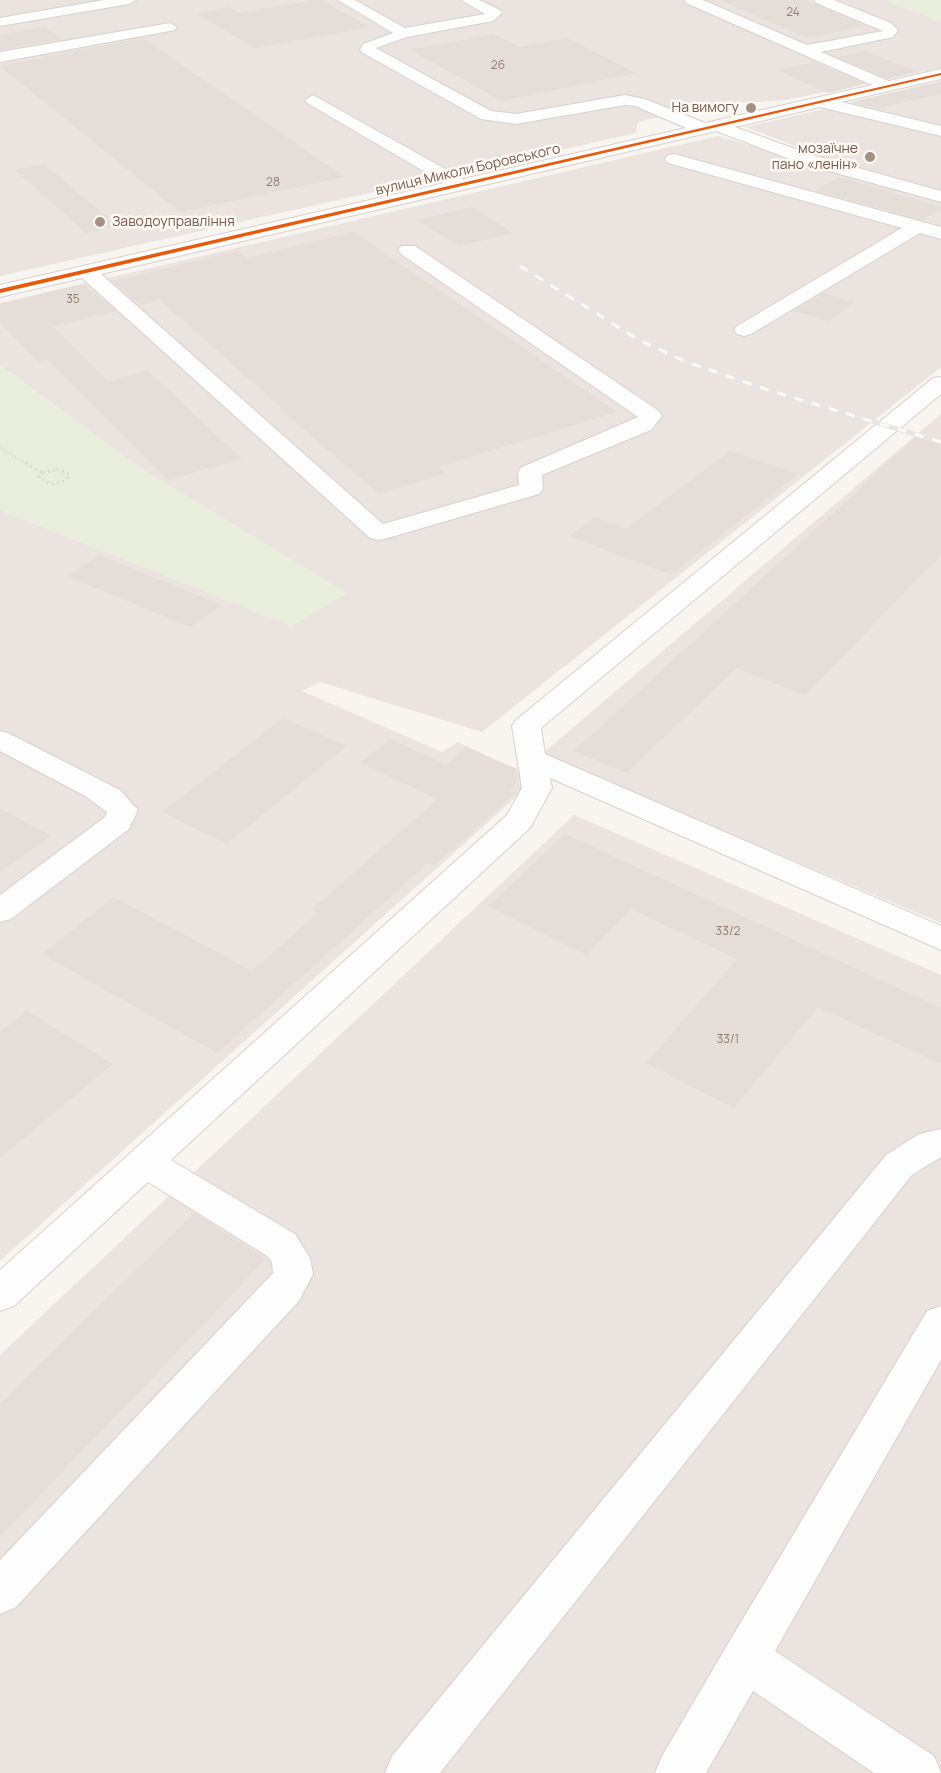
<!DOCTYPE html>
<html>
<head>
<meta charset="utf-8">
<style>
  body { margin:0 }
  canvas { display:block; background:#f8f4f0 }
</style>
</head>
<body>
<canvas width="941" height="1773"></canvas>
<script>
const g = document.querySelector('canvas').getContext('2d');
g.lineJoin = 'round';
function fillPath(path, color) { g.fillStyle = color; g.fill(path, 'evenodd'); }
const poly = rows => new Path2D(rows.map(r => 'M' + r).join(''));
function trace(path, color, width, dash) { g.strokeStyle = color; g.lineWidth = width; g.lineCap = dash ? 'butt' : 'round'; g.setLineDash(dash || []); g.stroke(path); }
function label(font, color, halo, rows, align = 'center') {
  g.font = font + ' Manrope,sans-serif'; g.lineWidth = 5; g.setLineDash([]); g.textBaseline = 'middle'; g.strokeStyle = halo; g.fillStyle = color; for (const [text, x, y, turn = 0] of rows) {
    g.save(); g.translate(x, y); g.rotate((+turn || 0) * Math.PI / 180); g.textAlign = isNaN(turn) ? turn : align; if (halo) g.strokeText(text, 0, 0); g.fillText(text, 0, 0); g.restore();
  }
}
fillPath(poly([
  [0,0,886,0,941,22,941,68,786,100,708,105,638,122,636,133,0,276],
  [941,82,941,193,846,166,746,127],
  [718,136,941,202,941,367,482,732,320,682,302,691,442,752,458,742,536,779,0,1261,0,510,292,626,139,467,0,365,0,303],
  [941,414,941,923,542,754,929,424],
  [574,815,941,975,941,1773,0,1773,0,1355]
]), '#eae3df');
fillPath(poly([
  [886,0,941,0,941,22,888,1],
  [0,365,139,467,348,593,292,626,0,510]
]), '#e8eedb');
fillPath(poly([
  [315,0,321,0,370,27,255,48,196,13,229,7,239,13],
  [719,0,805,0,865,26,807,38],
  [43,27,62,39,0,50,0,35],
  [493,34,519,47,567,38,636,73,502,101,410,50],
  [143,38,345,177,180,212,0,66],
  [864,51,918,72,889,79,838,57],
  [814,62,865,84,828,93,778,70],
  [941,81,941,94,878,108,851,102],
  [44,164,117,226,86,233,15,170],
  [840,177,941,207,941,209,922,220,815,190],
  [472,207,513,233,459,246,418,220],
  [354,232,617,412,438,467,446,473,379,494,280,409,283,409,160,300,140,305,112,281,238,251,247,258],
  [83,284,116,311,53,327,108,381,148,371,242,459,167,480,47,360,39,362,0,322,0,304],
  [824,293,855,302,829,321,794,311],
  [916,437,941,444,941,555,805,695,736,668,627,773,574,751],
  [730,451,798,474,671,575,569,536,595,517,626,529],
  [99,555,222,605,190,627,67,576],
  [283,718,347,746,227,844,162,812],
  [390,739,446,765,466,747,517,769,515,774,518,779,516,781,518,782,509,790,515,793,434,866,428,863,417,873,217,1053,42,954,114,897,252,971,318,913,312,909,438,799,360,763],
  [0,808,51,836,0,872],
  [565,834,941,1008,941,1064,818,1007,734,1108,646,1063,737,959,631,909,587,955,488,906],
  [27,1011,113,1064,0,1158,0,1032],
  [194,1213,266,1259,0,1537,0,1404]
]), '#e5ddd7');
const minor = poly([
  [104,0,136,0,129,4,0,26,0,18,104,0],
  [338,0,355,0,405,28,485,14,461,0,479,0,500,10,502,13,493,21,407,37,376,48,491,111,516,114,625,95,645,99,705,123,872,85,686,3,684,0,703,0,807,45,883,31,816,3,814,0,834,0,891,23,898,30,893,37,821,52,889,81,941,69,941,79,841,102,941,126,941,136,820,107,735,127,812,155,941,191,941,202,800,163,716,131,101,274,383,524,519,485,518,472,522,467,638,417,401,254,398,250,401,246,415,246,659,411,662,416,651,430,542,475,543,489,539,494,388,538,379,540,370,538,82,278,0,297,0,285,444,183,307,103,305,100,313,95,463,179,686,128,635,106,625,105,516,124,481,119,363,53,360,50,363,44,393,33,338,0],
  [170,23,177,27,175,30,0,62,0,52,170,23],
  [674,154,941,227,941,239,920,233,751,334,744,336,737,334,734,330,737,326,902,228,668,163,665,159,668,155,674,154],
  [941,377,941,394,541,728,545,754,941,926,941,950,550,778,552,788,530,828,171,1160,295,1234,310,1258,313,1274,299,1301,16,1607,0,1614,0,1560,273,1273,272,1262,267,1256,148,1182,14,1306,0,1311,0,1270,507,815,522,788,512,726,516,720,933,378,941,377],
  [0,731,10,734,120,790,138,810,129,829,11,919,0,922,0,895,105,817,107,812,85,796,0,751,0,731],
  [941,1129,941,1157,912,1175,440,1773,385,1773,392,1756,886,1155,919,1134,941,1129],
  [941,1306,941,1360,775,1651,934,1756,941,1773,874,1773,753,1691,706,1773,655,1773,662,1756,729,1642,927,1311,941,1306]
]);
trace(minor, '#d8d1cd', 2);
trace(poly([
  [0,447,28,465]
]), '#dbd3d0', 2, [1, 2]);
trace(poly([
  [26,463,42,473],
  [57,469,69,474,67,479,60,483,50,484,39,477,42,473,57,469]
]), '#dbd3d0', 3, [1.5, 4]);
fillPath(minor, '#fefdfd');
const rail = poly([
  [520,266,639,340,687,362,768,390,941,442]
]);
trace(rail, '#e6e4e7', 4.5);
trace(rail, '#fef9f3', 3, [9]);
fillPath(poly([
  [941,73,941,75,0,293,0,289,941,73]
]), '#e8590c');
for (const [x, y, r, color] of [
  [751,108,6,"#a49087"],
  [870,157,6,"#a49087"],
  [100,222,6,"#a49087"]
]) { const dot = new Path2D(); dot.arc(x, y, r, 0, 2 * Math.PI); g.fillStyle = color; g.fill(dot); trace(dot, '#fef9f3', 2); }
label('12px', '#947d73', null, [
  ["24",793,13],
  ["26",498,66],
  ["28",273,183],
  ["35",73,300],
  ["33/2",728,932],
  ["33/1",728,1040]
]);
label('14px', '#775a4f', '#fef9f3', [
  ["На вимогу",739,108],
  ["мозаїчне",858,149],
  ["пано «ленін»",858,165],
  ["Заводоуправління",112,222,"left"]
], 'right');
label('14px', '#775a4f', '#fef9f3', [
  ["вулиця Миколи Боровського",468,170,-13]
]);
</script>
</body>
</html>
